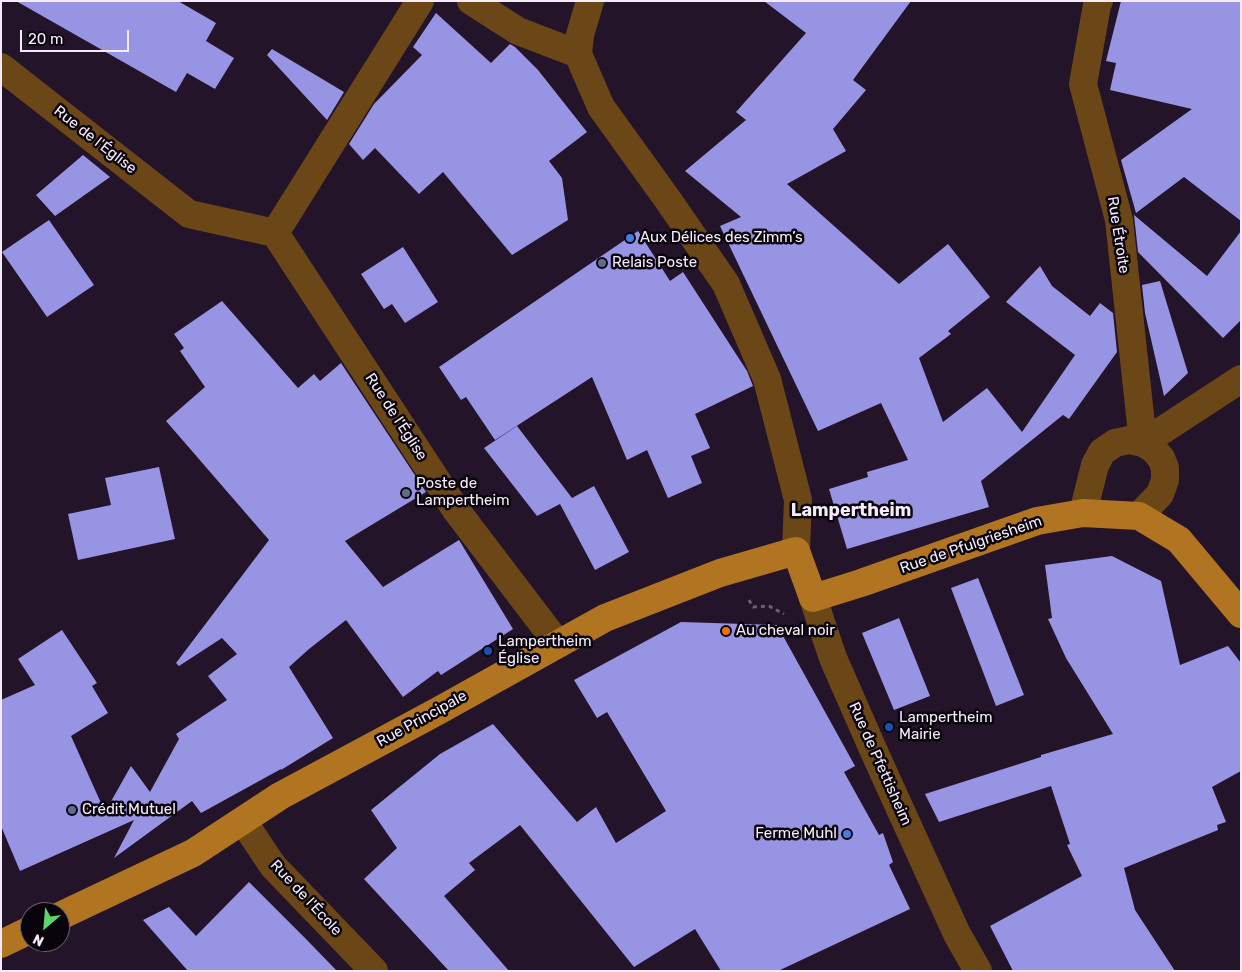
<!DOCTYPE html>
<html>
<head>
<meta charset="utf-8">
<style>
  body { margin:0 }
  #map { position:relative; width:1242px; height:972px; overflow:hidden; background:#23142a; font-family:Rubik,sans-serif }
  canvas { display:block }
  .frame { position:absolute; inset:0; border:2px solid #f5ebfb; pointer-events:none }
  .north { position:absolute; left:20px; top:902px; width:50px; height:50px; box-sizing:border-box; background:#09040c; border:1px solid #67606c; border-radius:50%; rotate:207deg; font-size:14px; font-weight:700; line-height:20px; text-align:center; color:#f5ebfb }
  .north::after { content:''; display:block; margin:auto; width:18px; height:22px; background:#5ed56c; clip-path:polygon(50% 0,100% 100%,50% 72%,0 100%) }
  .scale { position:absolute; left:20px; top:30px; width:109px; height:22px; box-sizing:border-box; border:2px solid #f5ebfb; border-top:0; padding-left:6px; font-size:15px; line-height:18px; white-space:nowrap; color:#f5ebfb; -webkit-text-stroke:4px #09040c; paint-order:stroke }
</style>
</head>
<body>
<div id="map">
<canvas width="1242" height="972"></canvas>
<div class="frame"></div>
<div class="north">N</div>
<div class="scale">20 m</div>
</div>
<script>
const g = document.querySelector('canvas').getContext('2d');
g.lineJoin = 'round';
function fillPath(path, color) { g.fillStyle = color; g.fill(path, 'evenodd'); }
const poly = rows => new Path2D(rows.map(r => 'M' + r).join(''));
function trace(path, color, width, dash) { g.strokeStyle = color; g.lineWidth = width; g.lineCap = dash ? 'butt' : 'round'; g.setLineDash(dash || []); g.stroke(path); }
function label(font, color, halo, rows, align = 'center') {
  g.font = font + ' Rubik,sans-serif'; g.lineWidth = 5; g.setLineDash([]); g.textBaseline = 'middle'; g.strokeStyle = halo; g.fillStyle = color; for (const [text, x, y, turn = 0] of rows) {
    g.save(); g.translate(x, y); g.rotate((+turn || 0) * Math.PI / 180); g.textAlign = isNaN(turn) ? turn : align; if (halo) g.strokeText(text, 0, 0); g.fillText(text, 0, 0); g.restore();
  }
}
fillPath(poly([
  [16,1,178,1,216,23,206,41,234,58,215,89,187,73,176,92],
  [764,1,911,1,853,80,866,90,833,129,846,151,787,184,899,284,948,244,990,297,948,331,951,334,919,358,943,422,987,388,1022,432,1075,355,1006,302,1040,266,1052,286,1090,316,1100,303,1113,313,1117,352,1069,419,1063,415,981,481,989,507,847,549,829,489,868,477,867,472,908,460,881,403,818,431,720,226,741,217,685,171,746,120,736,112,806,33],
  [1121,1,1241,1,1241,221,1184,177,1136,213,1121,160,1192,109,1110,90,1116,63,1106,61],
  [436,13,491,63,510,44,515,47,538,70,587,132,549,161,562,178,568,220,512,255,443,172,419,194,375,148,363,160,349,144,374,104,422,55,413,47],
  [272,49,344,92,327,120,267,55],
  [83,155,110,177,55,216,36,195],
  [1134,215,1207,276,1241,231,1241,320,1223,338,1138,252],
  [49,220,94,285,47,317,2,252],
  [638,231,670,281,683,272,747,371,753,386,695,414,710,448,691,456,702,483,668,498,647,450,627,460,592,377,495,440,466,397,461,400,439,367],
  [403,247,438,302,405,323,392,304,384,309,361,274],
  [1160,281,1188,373,1164,396,1145,313,1142,285],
  [222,301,298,388,314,374,320,381,341,363,426,492,345,541,383,587,459,540,513,629,441,675,438,671,403,697,346,620,309,649,289,667,333,738,281,770,281,769,201,813,192,801,114,858,134,820,20,871,1,826,1,700,35,685,18,659,62,630,97,683,92,686,108,713,71,736,105,812,131,766,150,792,179,739,176,734,227,700,208,676,237,654,222,638,179,666,176,663,269,540,166,421,205,387,180,351,184,348,174,334],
  [517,426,572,498,594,486,629,552,595,570,560,504,537,516,484,448],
  [159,467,175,539,78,560,68,514,111,505,105,478],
  [1112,556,1161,581,1180,665,1228,646,1241,663,1241,771,1212,787,1226,822,1217,825,1218,830,1124,868,1135,910,1175,971,1013,971,990,926,1082,876,1067,845,1070,844,1051,786,939,822,925,794,1041,757,1041,755,1113,734,1066,658,1048,619,1052,618,1045,565],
  [978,578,1024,695,996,706,951,588],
  [899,618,930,696,894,710,862,633],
  [681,622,777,625,855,766,844,772,879,835,883,833,893,862,889,865,910,909,778,971,721,971,695,929,634,967,520,825,469,863,475,870,444,896,509,971,449,971,364,879,397,848,371,810,440,754,493,724,577,822,596,807,616,843,666,811,607,712,597,718,574,680],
  [249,882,305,938,337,971,188,971,143,920,169,907,196,936]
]), '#9894e4');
trace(poly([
  [749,600,753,607,769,606,784,614]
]), '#6b5e72', 3, [4, 4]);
trace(poly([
  [471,1,518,31,578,54],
  [590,1,580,35,578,54,601,107,668,200,726,284,767,379,798,500,796,551],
  [1099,1,1097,5,1083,84,1119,220,1143,443,1241,379],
  [1,67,189,214,275,233,456,510,558,644],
  [275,233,420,1],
  [1083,513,1095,465,1102,452,1115,443,1129,440,1143,443,1153,449,1161,458,1165,468,1165,480,1160,494,1139,516],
  [813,598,833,658,876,756,957,934,978,971],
  [243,821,273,866,374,971]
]), '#6b4617', 28);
trace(poly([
  [60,916,193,853,280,796,438,711,605,618,720,573,796,551,813,598,861,583,1037,521,1083,513,1139,516,1179,540,1241,614],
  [1,944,30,930]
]), '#b17421', 28);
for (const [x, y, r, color] of [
  [630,238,5,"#3f7fe0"],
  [602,263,5,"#5c6f8a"],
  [406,493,5,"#5c6f8a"],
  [726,631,5,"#e8710a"],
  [488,651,5,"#1a4fb4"],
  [889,727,5,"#1a4fb4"],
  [72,810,5,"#5c6f8a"],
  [847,834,5,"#3f7fe0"]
]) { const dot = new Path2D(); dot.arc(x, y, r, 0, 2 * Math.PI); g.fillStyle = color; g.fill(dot); trace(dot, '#09040c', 2); }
label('15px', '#f5ebfb', '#09040c', [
  ["Rue de l'Église",95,140,38],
  ["Rue Étroite",1118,235,81],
  ["Rue de l'Église",396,417,57],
  ["Rue de Pfulgriesheim",971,545,-19],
  ["Rue Principale",422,719,-29],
  ["Rue de Pfettisheim",880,764,66],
  ["Rue de l'École",306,898,47]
]);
label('15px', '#f5ebfb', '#09040c', [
  ["Aux Délices des Zimm’s",640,238],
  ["Relais Poste",612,263],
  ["Poste de",416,484],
  ["Lampertheim",416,501],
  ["Au cheval noir",736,631],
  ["Lampertheim",498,642],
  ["Église",498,659],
  ["Lampertheim",899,718],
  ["Mairie",899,735],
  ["Crédit Mutuel",82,810],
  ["Ferme Muhl",837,834,"right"]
], 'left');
label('bold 18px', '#f5ebfb', '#09040c', [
  ["Lampertheim",851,511]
]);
</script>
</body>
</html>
